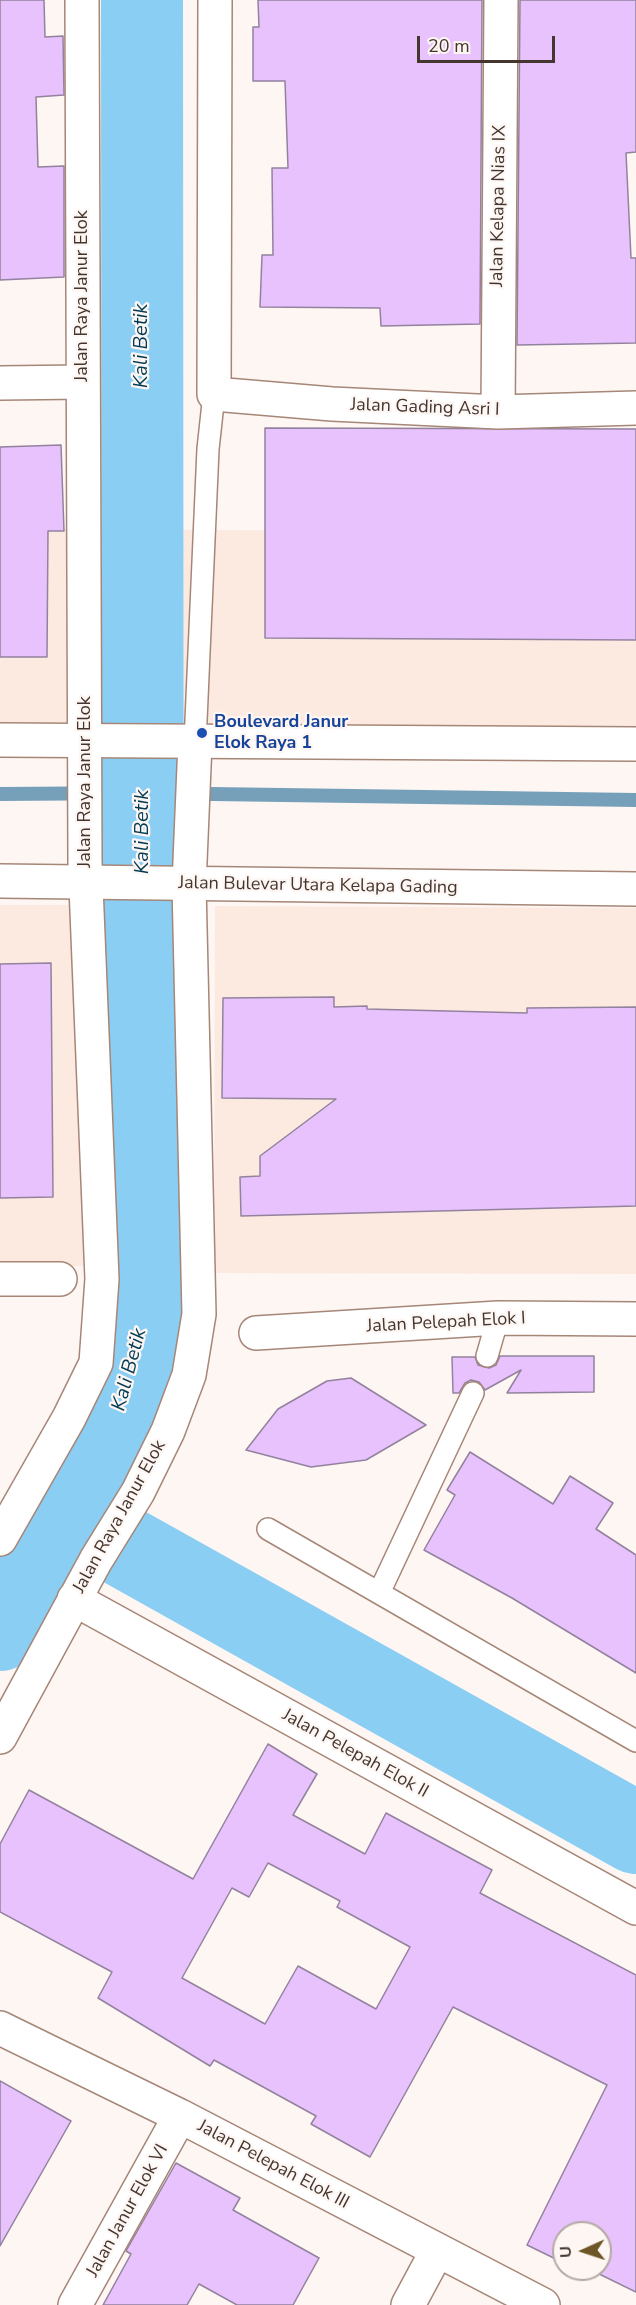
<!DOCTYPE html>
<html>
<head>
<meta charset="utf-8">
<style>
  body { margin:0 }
  #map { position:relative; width:636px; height:2305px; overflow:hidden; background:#fdf6f3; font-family:"Nunito Sans",sans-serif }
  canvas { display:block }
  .north { position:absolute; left:552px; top:2221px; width:60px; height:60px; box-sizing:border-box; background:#fdf6f3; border:2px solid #b3a9a5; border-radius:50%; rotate:267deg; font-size:16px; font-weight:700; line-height:24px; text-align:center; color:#44362f }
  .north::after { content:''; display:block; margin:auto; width:21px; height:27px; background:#6e5626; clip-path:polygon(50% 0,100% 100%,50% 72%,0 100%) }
  .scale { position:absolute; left:417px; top:36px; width:138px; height:27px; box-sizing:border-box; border:3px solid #44362f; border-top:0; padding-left:8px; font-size:18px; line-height:21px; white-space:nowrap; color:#44362f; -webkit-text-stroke:4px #fdf6f3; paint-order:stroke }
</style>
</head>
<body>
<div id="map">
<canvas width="636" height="2305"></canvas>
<div class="north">U</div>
<div class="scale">20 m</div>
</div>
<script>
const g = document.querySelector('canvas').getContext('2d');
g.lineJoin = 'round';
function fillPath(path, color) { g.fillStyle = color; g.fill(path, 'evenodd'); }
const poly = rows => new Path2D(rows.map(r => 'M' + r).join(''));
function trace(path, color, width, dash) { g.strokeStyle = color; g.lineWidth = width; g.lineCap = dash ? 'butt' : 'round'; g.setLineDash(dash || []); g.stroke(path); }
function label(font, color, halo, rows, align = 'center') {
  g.font = font + ' "Nunito Sans",sans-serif'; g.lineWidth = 4.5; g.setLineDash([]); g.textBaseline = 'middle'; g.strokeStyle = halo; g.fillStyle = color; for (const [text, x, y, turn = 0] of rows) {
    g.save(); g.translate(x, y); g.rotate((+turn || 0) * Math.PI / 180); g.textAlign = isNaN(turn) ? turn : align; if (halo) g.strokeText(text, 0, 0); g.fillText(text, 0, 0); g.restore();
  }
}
fillPath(poly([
  [0,529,636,532,636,729,0,728],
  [0,905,84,905,90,1266,0,1267],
  [215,906,636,908,636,1274,214,1273]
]), '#fceae0');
trace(poly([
  [0,794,141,793,636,800]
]), '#76a0b9', 14);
trace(poly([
  [64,1513,636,1833],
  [0,1630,114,1428,143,1335,142,0]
]), '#8bcef4', 82);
const building = poly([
  [0,0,44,0,45,37,63,36,64,95,36,97,38,167,64,166,64,277,0,280,0,0],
  [258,0,482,0,480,324,381,326,380,308,260,307,262,255,273,255,272,168,288,168,285,81,253,81,253,27,259,27,258,0],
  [520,0,636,0,636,152,626,153,631,258,636,258,636,343,517,345,520,0],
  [265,428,636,429,636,640,265,638,265,428],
  [61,445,64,531,48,531,47,657,0,657,0,447,61,445],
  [51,963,53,1197,0,1198,0,964,51,963],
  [334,997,334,1007,367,1006,367,1009,527,1013,527,1008,636,1007,636,1206,241,1216,240,1177,260,1176,260,1156,336,1099,222,1098,223,998,334,997],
  [500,1356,594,1356,594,1392,507,1393,521,1370,485,1390,479,1382,471,1380,465,1383,459,1393,453,1393,452,1357,475,1357,478,1365,489,1368,496,1365,500,1356],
  [351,1378,426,1425,366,1460,311,1467,246,1450,278,1409,327,1381,351,1378],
  [470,1452,553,1504,570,1476,613,1503,596,1529,636,1555,636,1673,512,1598,424,1550,455,1495,447,1490,470,1452],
  [268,1744,317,1774,293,1815,365,1854,386,1813,492,1870,480,1893,636,1975,636,2292,589,2269,600,2269,600,2233,564,2233,564,2263,527,2245,607,2085,453,2007,370,2157,311,2124,316,2116,214,2060,210,2066,98,1998,112,1972,0,1912,0,1844,29,1790,193,1879,268,1744],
  [268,1863,340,1901,337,1907,410,1947,376,2009,298,1966,265,2024,182,1978,232,1888,249,1897,268,1863],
  [0,2081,71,2121,0,2246,0,2081],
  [176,2163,240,2198,233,2210,319,2258,293,2305,237,2305,199,2284,187,2305,103,2305,131,2254,126,2251,176,2163]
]);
fillPath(building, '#e7c2fc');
trace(building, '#93829e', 1.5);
const service = poly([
  [195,743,208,449,214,394],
  [487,1356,498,1318],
  [268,1529,636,1741],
  [379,1593,473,1393]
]);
const minor = poly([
  [215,0,214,394,332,404,498,412,636,408],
  [0,383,83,382],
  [498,412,501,0],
  [0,1279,60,1279],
  [256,1333,498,1318,636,1319],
  [0,1539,69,1418,96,1363,102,1279,85,862,82,0],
  [74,1599,636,1908],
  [0,1737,96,1560,138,1492,168,1431,189,1375,199,1314,189,885,195,743],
  [0,2028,180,2116,543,2305],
  [75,2305,180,2116],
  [408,2305,437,2251]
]);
const secondary = poly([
  [0,740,636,744],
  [0,881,636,889]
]);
trace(service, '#a68677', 24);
trace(minor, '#a68677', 36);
trace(secondary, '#a68677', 36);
trace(service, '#fff', 21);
trace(minor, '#fff', 33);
trace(secondary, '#fff', 33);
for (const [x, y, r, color] of [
  [202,733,6,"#1a4fb4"]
]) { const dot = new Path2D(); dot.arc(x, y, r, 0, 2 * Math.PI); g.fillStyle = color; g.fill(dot); trace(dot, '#fdf6f3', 2); }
label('18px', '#44362f', '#fdf6f3', [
  ["Jalan Kelapa Nias IX",499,206,-89],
  ["Jalan Raya Janur Elok",83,296,-90],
  ["Jalan Gading Asri I",425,408,2],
  ["Jalan Raya Janur Elok",86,782,-90],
  ["Jalan Bulevar Utara Kelapa Gading",318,886,1],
  ["Jalan Pelepah Elok I",446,1323,-3],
  ["Jalan Raya Janur Elok",120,1517,-61],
  ["Jalan Pelepah Elok II",355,1754,29],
  ["Jalan Pelepah Elok III",273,2165,28],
  ["Jalan Janur Elok VI",128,2211,-61]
]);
label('bold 18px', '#164399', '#fdf6f3', [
  ["Boulevard Janur",214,723],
  ["Elok Raya 1",214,744]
], 'left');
label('italic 20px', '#003b54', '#fdf6f3', [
  ["Kali Betik",142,346,-90],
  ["Kali Betik",143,832,-90],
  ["Kali Betik",130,1370,-75]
]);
</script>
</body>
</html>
